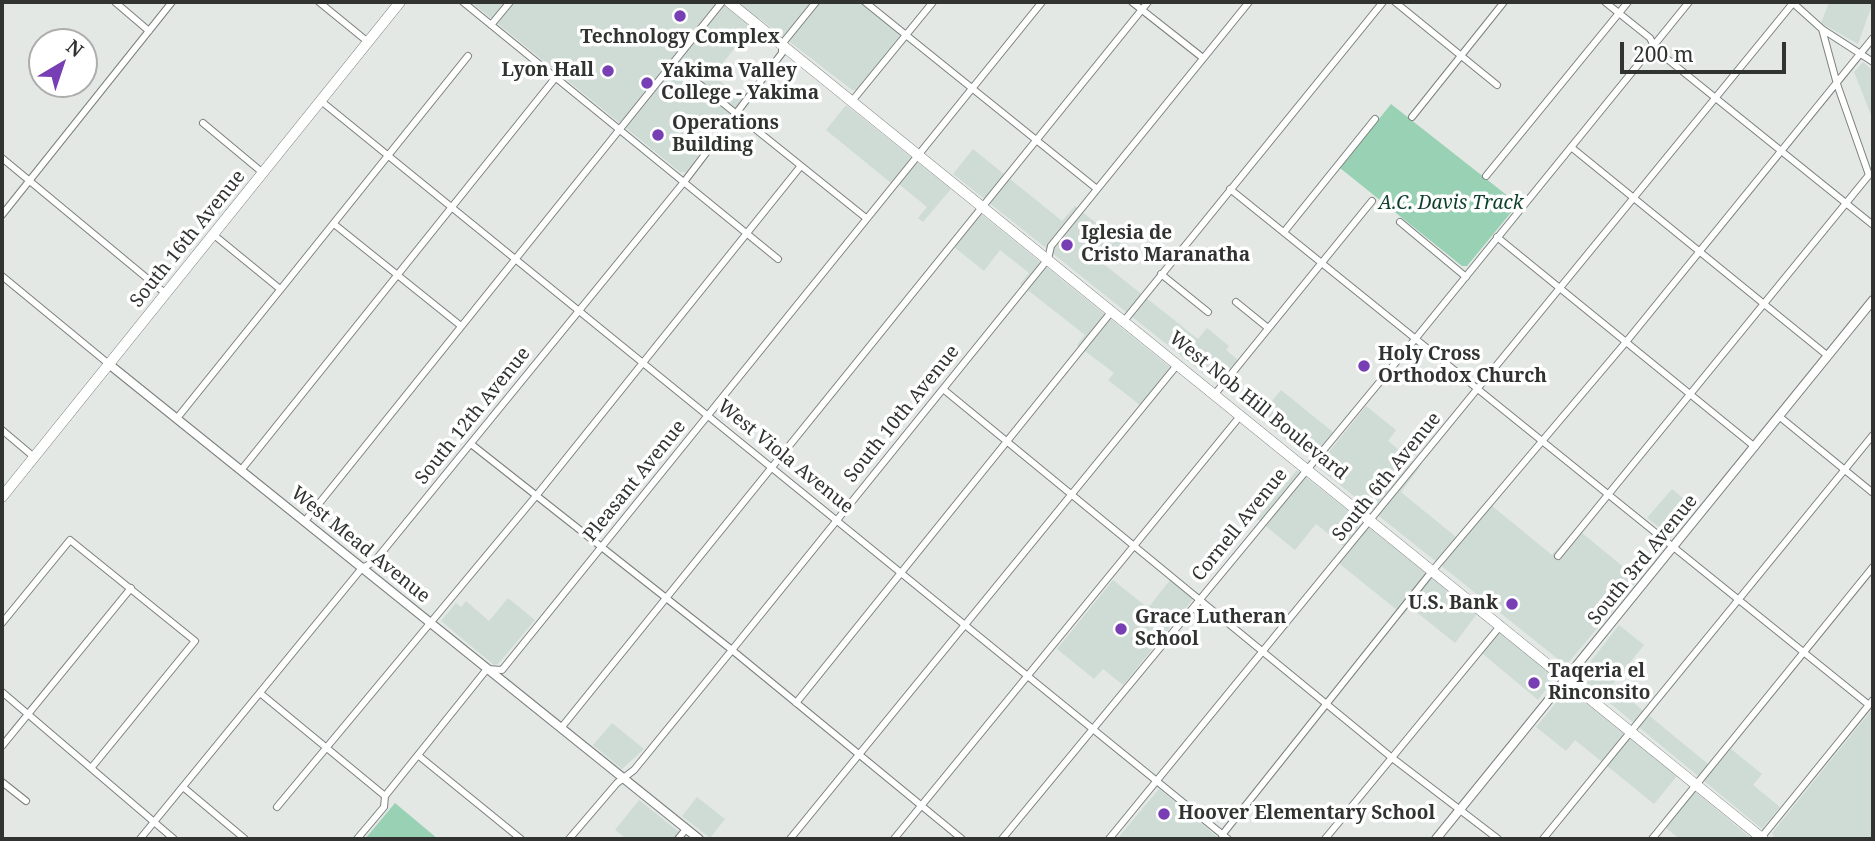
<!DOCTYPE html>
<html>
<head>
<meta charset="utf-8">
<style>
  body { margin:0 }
  #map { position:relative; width:1875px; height:841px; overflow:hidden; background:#e3e8e5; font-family:"Noto Serif",serif }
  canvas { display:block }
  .frame { position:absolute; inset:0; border:4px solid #313331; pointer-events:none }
  .north { position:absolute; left:28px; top:28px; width:70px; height:70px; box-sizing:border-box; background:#fff; border:2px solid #adadad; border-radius:50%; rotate:39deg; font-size:19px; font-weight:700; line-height:28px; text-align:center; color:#313331 }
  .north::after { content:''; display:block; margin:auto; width:24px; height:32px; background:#783fb5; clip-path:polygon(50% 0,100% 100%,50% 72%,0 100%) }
  .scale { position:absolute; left:1620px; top:42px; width:166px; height:32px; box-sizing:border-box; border:4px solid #313331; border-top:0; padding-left:9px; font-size:21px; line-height:24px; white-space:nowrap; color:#313331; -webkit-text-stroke:5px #fff; paint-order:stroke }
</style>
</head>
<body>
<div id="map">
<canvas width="1875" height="841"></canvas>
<div class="frame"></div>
<div class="north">N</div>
<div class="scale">200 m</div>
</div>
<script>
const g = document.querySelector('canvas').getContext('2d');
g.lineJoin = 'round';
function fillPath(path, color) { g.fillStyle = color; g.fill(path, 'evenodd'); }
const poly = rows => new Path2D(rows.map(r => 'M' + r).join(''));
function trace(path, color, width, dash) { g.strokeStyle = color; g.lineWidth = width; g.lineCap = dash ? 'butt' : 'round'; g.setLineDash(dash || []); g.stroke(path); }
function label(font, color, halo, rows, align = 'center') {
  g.font = font + ' "Noto Serif",serif'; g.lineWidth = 7; g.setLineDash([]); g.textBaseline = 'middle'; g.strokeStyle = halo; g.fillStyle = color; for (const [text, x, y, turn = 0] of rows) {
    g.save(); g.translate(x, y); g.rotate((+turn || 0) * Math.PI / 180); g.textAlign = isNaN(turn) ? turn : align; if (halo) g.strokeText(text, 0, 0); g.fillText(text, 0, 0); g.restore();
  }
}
fillPath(poly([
  [471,2,863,2,902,33,856,90,852,90,759,18,713,75,743,99,715,134,696,120,679,140,698,156,686,172,680,172],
  [1829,2,1873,2,1858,44,1821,23],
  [1863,62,1873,71,1873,120,1854,72],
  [846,105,951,189,923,222,918,218,927,207,894,180,891,183,826,130],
  [973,149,1062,221,1075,206,1121,243,1105,265,1198,339,1207,328,1229,346,1226,350,1244,365,1224,390,953,174],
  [976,210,1176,372,1145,409,1108,380,1114,373,1077,345,1085,335,1020,284,1029,273,1000,250,984,271,949,243],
  [1281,390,1333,432,1311,459,1258,418],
  [1366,406,1396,430,1388,441,1420,467,1401,492,1456,537,1486,501,1552,555,1576,528,1638,579,1569,662,1563,663,1320,469,1320,463],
  [1297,470,1477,614,1455,643,1410,607,1403,615,1335,560,1345,547,1316,524,1295,550,1257,519],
  [1672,489,1696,509,1671,537,1647,518],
  [1113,580,1148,608,1170,580,1193,599,1123,685,1103,669,1094,679,1057,649],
  [508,598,535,620,498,664,494,665,441,621,456,603,461,607,466,601,489,621],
  [1619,625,1644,645,1612,685,1714,769,1731,749,1762,774,1753,785,1780,807,1762,829,1582,680,1581,674],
  [1494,628,1551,674,1552,682,1538,700,1477,649],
  [1572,692,1677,776,1654,804,1575,740,1566,751,1536,727,1564,693],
  [1873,708,1873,839,1775,839,1772,833],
  [612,723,644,749,622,769,593,745],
  [1159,789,1220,839,1117,839],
  [1692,789,1752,839,1680,839,1662,825],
  [697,797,725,819,710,838,682,816],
  [639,800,688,839,627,839,615,830]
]), '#cfdcd5');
fillPath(poly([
  [1391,104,1518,204,1467,266,1462,266,1340,168],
  [395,803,438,839,365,839]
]), '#99d1b4');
const minor = poly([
  [115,2,149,31],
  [319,2,368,42],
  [463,2,778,259],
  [865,2,1097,189],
  [1132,2,1203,58],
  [1395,2,1497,85],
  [1605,2,1650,38,1656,50,1873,225],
  [1792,2,1822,29,1873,62],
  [491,25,510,2],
  [673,63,866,218],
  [321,101,1228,839],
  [852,101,933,2],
  [1412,117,1504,2],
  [203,123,263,173],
  [1571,147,1828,356],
  [2,158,166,294],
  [1486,176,1628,2],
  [1230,189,1869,705],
  [2,215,172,2],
  [1400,222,1466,277],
  [334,224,461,326],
  [1284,232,1375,119],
  [214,235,280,289],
  [1497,237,1755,447],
  [1161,274,1208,312],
  [2,276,110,365],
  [1236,302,1268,328],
  [1124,321,1383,2],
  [943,389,1391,757,1498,839],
  [1215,394,1372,201],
  [178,417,468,56],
  [1780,417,1873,493],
  [2,430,34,457],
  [471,444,732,650,962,839],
  [242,469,556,77],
  [305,521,722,2],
  [1558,556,1869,175,1837,84,1822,29],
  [2,623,70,540,195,641,92,767],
  [2,692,174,839],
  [260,693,385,796],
  [796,703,1112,311],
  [561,728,1148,2],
  [2,746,131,588],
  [419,756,521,839],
  [2,782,26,801],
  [183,787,245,839],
  [277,807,536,496,800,167],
  [1222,835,1433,570,1626,342,1873,38],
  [140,839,362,568,374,562,684,182,782,53,782,44,816,2],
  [357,839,384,807,385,796,487,669,502,670,1042,2],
  [569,839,617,783,634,770,732,650,1048,259,1051,246,1249,2],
  [678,839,686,829],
  [790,839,1178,364],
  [894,839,1241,415],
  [1002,839,1416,338,1689,2],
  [1109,839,1793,3],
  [1325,839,1501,625],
  [1543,839,1873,435],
  [1652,839,1873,567],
  [1760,839,1873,700]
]);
const tertiary = poly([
  [110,365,699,839],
  [1436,839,1873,300]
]);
const primary = poly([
  [729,2,1763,839],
  [2,497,400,2]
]);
trace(minor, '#7b807d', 8);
trace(tertiary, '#7b807d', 10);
trace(primary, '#7b807d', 11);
trace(minor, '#fff', 6);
trace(tertiary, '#fff', 8);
trace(primary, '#fff', 10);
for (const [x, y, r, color] of [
  [680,16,7,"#783fb5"],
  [608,71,7,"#783fb5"],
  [647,83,7,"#783fb5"],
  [658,135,7,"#783fb5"],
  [1067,245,7,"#783fb5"],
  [1364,366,7,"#783fb5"],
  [1512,604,7,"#783fb5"],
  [1121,629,7,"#783fb5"],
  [1534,683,7,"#783fb5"],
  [1164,814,7,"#783fb5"]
]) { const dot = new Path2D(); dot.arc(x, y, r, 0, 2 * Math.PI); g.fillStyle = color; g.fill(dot); trace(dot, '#fff', 2.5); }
label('bold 19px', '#313331', '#fff', [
  ["Technology Complex",680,38,"center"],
  ["Lyon Hall",594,71,"right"],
  ["Yakima Valley",661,72],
  ["College - Yakima",661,94],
  ["Operations",672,124],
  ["Building",672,146],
  ["Iglesia de",1081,234],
  ["Cristo Maranatha",1081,256],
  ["Holy Cross",1378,355],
  ["Orthodox Church",1378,377],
  ["U.S. Bank",1498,604,"right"],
  ["Grace Lutheran",1135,618],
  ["School",1135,640],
  ["Taqeria el",1548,672],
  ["Rinconsito",1548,694],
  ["Hoover Elementary School",1178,814]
], 'left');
label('italic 19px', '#0c3f2b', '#fff', [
  ["A.C. Davis Track",1451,204]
]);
label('19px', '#313331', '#fff', [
  ["South 16th Avenue",188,239,-51],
  ["West Nob Hill Boulevard",1258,406,39],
  ["South 10th Avenue",902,414,-51],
  ["South 12th Avenue",473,416,-51],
  ["West Viola Avenue",785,457,39],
  ["South 6th Avenue",1387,477,-51],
  ["Pleasant Avenue",635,481,-51],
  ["Cornell Avenue",1240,525,-51],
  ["West Mead Avenue",360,545,39],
  ["South 3rd Avenue",1643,560,-51]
]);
</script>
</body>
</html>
